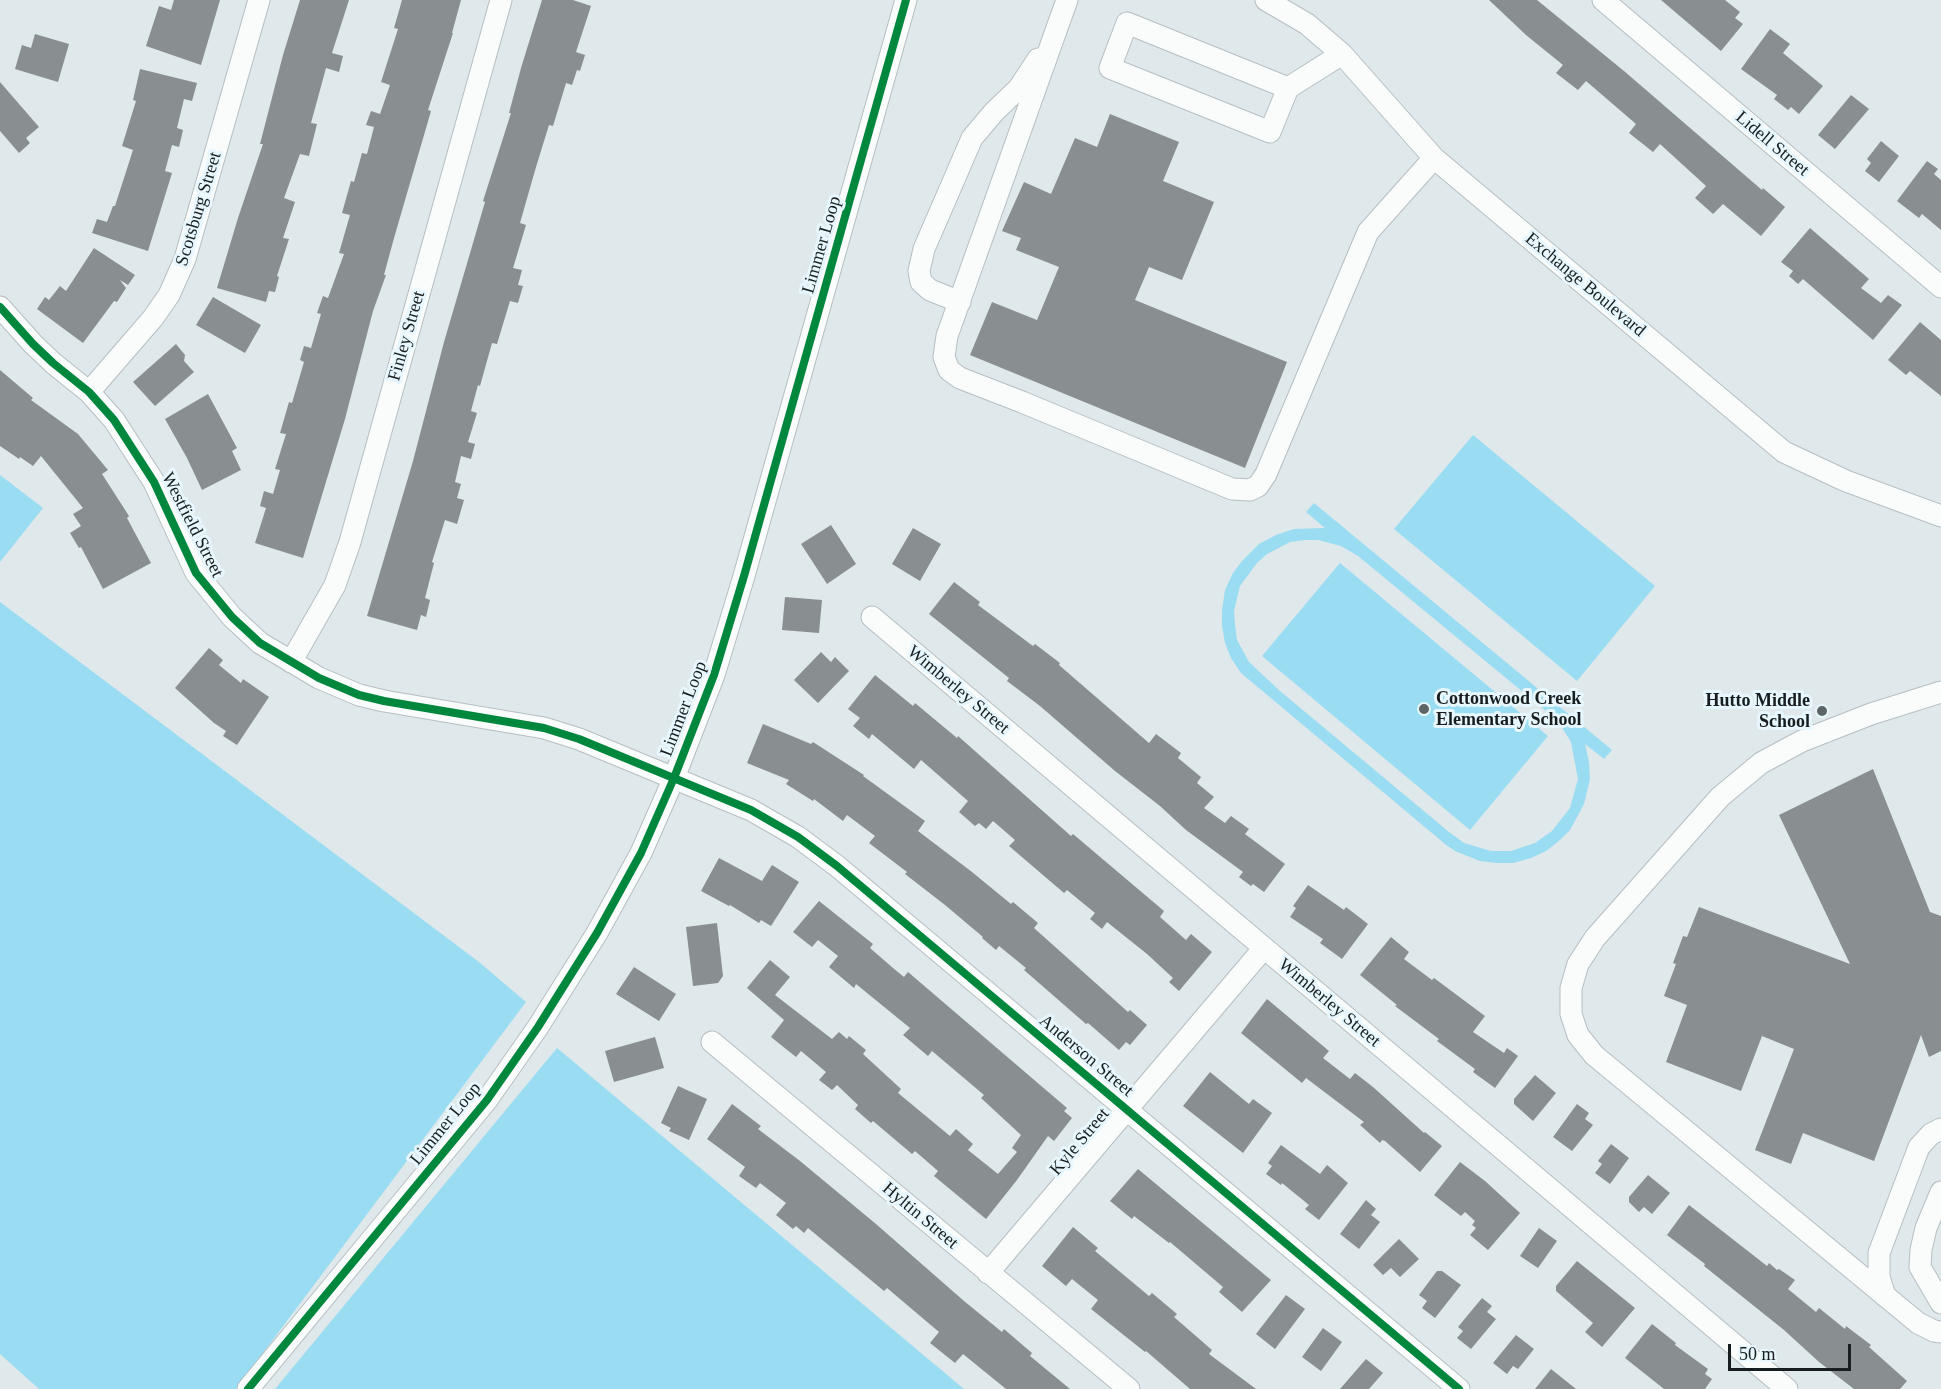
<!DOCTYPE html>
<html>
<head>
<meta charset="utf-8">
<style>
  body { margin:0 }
  #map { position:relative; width:1941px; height:1389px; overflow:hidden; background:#dfe8eb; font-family:Georgia,serif }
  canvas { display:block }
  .scale { position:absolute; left:1728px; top:1344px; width:123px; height:27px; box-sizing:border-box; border:3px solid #181e20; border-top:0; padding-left:8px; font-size:18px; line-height:21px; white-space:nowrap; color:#181e20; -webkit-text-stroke:4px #e7f7fd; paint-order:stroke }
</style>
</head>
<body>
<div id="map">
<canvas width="1941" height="1389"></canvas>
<div class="scale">50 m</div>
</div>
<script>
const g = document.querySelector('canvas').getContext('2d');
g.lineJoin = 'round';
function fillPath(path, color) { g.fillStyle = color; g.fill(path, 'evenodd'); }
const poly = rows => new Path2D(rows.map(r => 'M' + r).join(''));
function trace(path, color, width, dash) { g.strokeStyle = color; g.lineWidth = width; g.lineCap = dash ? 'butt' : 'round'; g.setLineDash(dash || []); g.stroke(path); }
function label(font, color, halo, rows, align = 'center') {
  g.font = font + ' Georgia,serif'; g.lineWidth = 6; g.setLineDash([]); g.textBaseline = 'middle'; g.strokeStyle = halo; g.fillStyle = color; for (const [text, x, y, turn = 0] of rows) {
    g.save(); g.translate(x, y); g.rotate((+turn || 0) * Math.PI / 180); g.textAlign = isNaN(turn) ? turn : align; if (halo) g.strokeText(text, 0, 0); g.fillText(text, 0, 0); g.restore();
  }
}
fillPath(poly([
  [1473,435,1655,586,1577,681,1394,529],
  [0,475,43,508,0,562],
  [1314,503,1612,750,1604,759,1585,744,1589,762,1590,779,1584,804,1570,830,1560,840,1546,851,1531,858,1513,863,1497,863,1480,861,1455,851,1445,844,1241,673,1231,658,1225,643,1222,626,1222,610,1225,590,1233,573,1242,561,1259,544,1276,535,1294,529,1325,528,1306,512],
  [1305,540,1318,540,1341,546,1358,556,1546,711,1561,726,1571,742,1578,779,1570,808,1552,831,1535,843,1511,851,1491,851,1464,843,1449,832,1280,691,1249,662,1237,640,1235,625,1234,611,1240,586,1257,563,1267,554,1290,542],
  [1340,563,1548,736,1470,830,1262,656],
  [0,602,479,962,526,1002,236,1389,39,1389,0,1354],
  [557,1048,964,1389,275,1389]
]), '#9adcf2');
fillPath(poly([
  [174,0,220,0,201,65,146,46,159,6,171,10],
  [300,0,349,0,332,53,343,56,339,72,326,68,311,123,317,124,309,156,300,154,284,198,295,202,283,238,289,239,277,276,279,277,275,292,269,291,266,302,217,288,238,218,263,144,260,144,283,55],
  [402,0,461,0,452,33,453,33,428,110,431,111,394,238,384,275,386,275,373,311,345,419,303,558,255,543,266,508,260,506,264,491,273,494,280,470,275,469,286,434,280,433,289,402,292,403,304,362,300,360,304,346,311,348,321,314,317,313,323,296,328,298,344,254,339,253,350,215,342,213,351,181,354,182,362,153,367,154,374,127,366,125,371,111,380,114,390,85,381,82,398,29,394,28],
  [542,0,573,0,591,6,576,52,585,55,580,71,577,70,572,85,566,83,553,126,549,125,536,167,520,223,526,225,513,268,522,270,518,285,523,286,518,303,510,301,497,344,492,343,480,386,478,385,471,411,477,413,468,442,475,444,471,459,461,456,455,482,461,484,457,498,464,500,457,524,445,520,432,562,434,563,425,598,430,600,426,617,421,615,417,630,367,616,413,461,444,342,485,202,483,201,511,113,509,113,521,68],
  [1489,0,1537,0,1624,71,1762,190,1763,188,1785,207,1761,236,1723,204,1713,214,1695,198,1706,186,1660,144,1653,152,1629,133,1636,124,1586,81,1578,90,1556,73,1563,65,1526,35],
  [1661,0,1725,0,1740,12,1735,18,1743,24,1721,51],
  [1770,29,1790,44,1783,53,1823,86,1799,114,1791,107,1788,110,1774,99,1777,95,1741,69],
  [35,34,69,44,58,82,15,69,22,45,31,48],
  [140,69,197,83,192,101,184,99,177,128,183,130,179,147,172,145,165,171,172,173,148,251,92,233,97,219,107,222,113,206,115,206,133,150,122,146,136,101,133,100],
  [0,82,39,127,26,138,30,143,19,153,0,131],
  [1851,95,1869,109,1835,149,1818,135],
  [1110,114,1179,142,1163,181,1214,202,1182,280,1149,267,1135,300,1287,362,1245,468,970,355,992,302,1037,320,1059,267,1016,250,1021,238,1002,231,1024,182,1051,194,1075,138,1097,147],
  [1881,141,1899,156,1879,182,1865,171,1871,163,1867,159],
  [1927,161,1938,169,1934,174,1941,180,1941,230,1922,214,1919,218,1897,201],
  [1810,228,1869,279,1861,288,1881,303,1888,295,1902,305,1873,340,1803,279,1798,284,1789,276,1793,271,1781,262],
  [94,248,135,275,128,285,120,280,126,288,117,302,114,301,83,343,37,309,45,297,49,300,60,286,66,291],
  [213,297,261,325,245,353,196,325],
  [1920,322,1941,340,1941,396,1910,371,1906,375,1888,360],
  [176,344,185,355,184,361,194,372,155,406,133,382],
  [0,370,33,398,31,400,78,434,108,470,102,474,129,516,127,518,151,563,103,589,81,547,79,548,70,533,81,526,73,514,83,508,41,456,33,466,20,457,19,459,0,446],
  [208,394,237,448,232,451,241,470,202,490,187,458,165,419],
  [831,525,856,564,827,584,801,544],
  [913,528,941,544,920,581,892,564],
  [954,582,980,602,978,605,1033,646,1035,644,1060,663,1059,665,1149,743,1156,734,1181,753,1178,758,1201,777,1197,783,1214,797,1204,808,1225,823,1231,816,1249,829,1245,834,1285,864,1264,892,1253,884,1251,886,1239,877,1243,872,1186,830,1160,806,1115,771,1040,706,1007,681,1009,678,929,614],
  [785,597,822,600,819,633,782,630],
  [209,648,223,660,219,665,241,683,243,679,269,697,237,745,223,736,226,731,214,723,175,688],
  [821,652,831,662,835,657,849,671,818,703,794,680],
  [875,675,913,706,915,703,957,738,958,736,1071,836,1073,834,1164,911,1160,917,1186,940,1191,934,1212,952,1179,991,1169,982,1173,978,1147,954,1107,922,1102,929,1090,919,1095,913,1067,890,1064,893,1009,846,1015,840,993,821,986,829,979,823,975,826,959,812,968,801,921,760,914,769,872,734,869,739,853,726,860,718,848,709],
  [763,724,811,744,813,742,864,775,863,776,925,821,918,831,972,872,1011,904,1013,902,1038,923,1034,928,1128,1012,1130,1010,1147,1025,1130,1045,1126,1042,1119,1050,1088,1023,1086,1024,1024,970,1026,968,999,946,996,950,982,938,983,937,945,905,905,874,907,872,869,843,875,836,847,815,843,821,814,799,813,801,786,784,789,780,747,763],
  [1873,769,1930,912,1941,916,1941,1051,1929,1057,1921,1035,1874,1161,1803,1133,1791,1164,1755,1150,1794,1049,1762,1036,1741,1091,1666,1062,1687,1005,1664,996,1676,964,1673,963,1683,936,1687,937,1699,907,1850,964,1779,815],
  [719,858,762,881,772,865,799,882,771,926,761,920,759,923,730,905,729,906,701,891],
  [1308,885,1344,910,1346,907,1368,924,1342,959,1320,943,1323,939,1290,917,1296,908,1293,906],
  [819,901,873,944,870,948,893,968,904,977,908,972,1067,1108,1064,1111,1072,1118,1054,1141,1048,1136,1017,1180,986,1219,934,1176,938,1171,915,1151,912,1154,873,1121,871,1123,855,1109,858,1105,837,1085,832,1090,819,1080,826,1072,801,1051,796,1057,771,1037,784,1020,747,988,770,960,790,977,775,995,832,1039,839,1032,847,1039,849,1036,866,1050,863,1054,901,1089,898,1093,950,1136,956,1129,973,1144,968,1150,998,1174,1017,1152,1012,1148,1021,1135,981,1098,984,1095,932,1051,928,1056,903,1035,910,1028,856,984,854,988,829,967,838,956,818,940,812,947,793,932],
  [717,923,723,976,718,983,693,986,686,927],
  [1391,937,1409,952,1404,959,1432,980,1434,978,1485,1016,1473,1032,1504,1053,1507,1048,1518,1056,1495,1088,1473,1072,1475,1069,1437,1041,1439,1039,1395,1006,1397,1005,1360,975],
  [634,967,676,994,659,1021,616,994],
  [1267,999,1329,1051,1323,1058,1350,1079,1355,1073,1373,1087,1424,1133,1425,1132,1442,1146,1420,1172,1385,1141,1382,1140,1380,1143,1360,1125,1364,1122,1306,1078,1302,1083,1241,1033],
  [655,1037,664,1068,614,1082,605,1051],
  [1210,1072,1249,1104,1253,1099,1272,1113,1243,1153,1183,1106],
  [1535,1075,1556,1093,1533,1121,1514,1104,1514,1099],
  [678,1086,707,1099,689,1140,669,1131,671,1128,661,1123],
  [732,1104,761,1126,758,1129,800,1161,876,1224,964,1301,1002,1332,1004,1329,1032,1353,1030,1356,1070,1389,1006,1389,963,1354,955,1363,930,1343,939,1332,887,1288,884,1291,808,1228,804,1233,796,1226,793,1229,776,1215,786,1203,760,1183,756,1188,739,1176,745,1167,707,1139],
  [1577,1104,1589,1113,1585,1119,1593,1125,1572,1151,1553,1137],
  [1611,1144,1629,1158,1610,1184,1595,1173,1602,1164,1598,1161],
  [1281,1145,1320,1174,1327,1165,1348,1183,1319,1220,1305,1209,1309,1205,1282,1183,1281,1185,1266,1174,1272,1166,1268,1163],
  [1460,1162,1485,1181,1520,1213,1488,1250,1470,1235,1476,1228,1472,1225,1475,1221,1465,1212,1461,1216,1434,1195],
  [1138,1169,1271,1280,1242,1312,1219,1292,1223,1287,1170,1242,1169,1243,1134,1216,1132,1219,1110,1201],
  [1648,1175,1670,1193,1652,1214,1644,1207,1639,1212,1629,1202,1629,1197],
  [1366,1200,1376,1209,1371,1215,1380,1222,1359,1249,1340,1234],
  [1689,1205,1767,1266,1769,1263,1777,1270,1779,1269,1795,1280,1788,1289,1816,1312,1819,1308,1845,1329,1846,1326,1871,1345,1869,1347,1907,1381,1900,1389,1854,1389,1819,1362,1784,1330,1704,1266,1705,1264,1667,1235],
  [1073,1227,1098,1248,1095,1251,1149,1296,1152,1293,1177,1314,1174,1317,1212,1350,1209,1354,1256,1389,1190,1389,1146,1351,1145,1352,1091,1309,1098,1300,1072,1279,1066,1286,1042,1266],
  [1539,1228,1557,1241,1538,1268,1520,1256],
  [1399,1239,1419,1259,1400,1277,1391,1268,1383,1275,1373,1265],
  [1577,1261,1635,1308,1602,1347,1585,1332,1593,1323,1556,1291,1556,1286],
  [1437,1271,1442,1271,1461,1285,1435,1318,1422,1308,1427,1301,1419,1295],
  [1286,1295,1305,1309,1275,1349,1256,1334],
  [1482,1298,1492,1306,1487,1312,1496,1319,1471,1349,1457,1338,1463,1331,1458,1327],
  [1652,1324,1676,1343,1675,1345,1708,1369,1705,1374,1712,1379,1705,1389,1664,1389,1625,1358],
  [1323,1328,1342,1342,1321,1371,1302,1357],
  [1516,1335,1534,1349,1518,1369,1513,1366,1507,1374,1493,1363],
  [1366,1359,1383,1373,1369,1389,1340,1389],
  [1551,1369,1576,1389,1535,1389]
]), '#898e91');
const minor = poly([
  [1067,0,947,336,944,357,949,370,960,378,1022,402,1232,489,1250,490,1258,486,1266,474,1368,232,1434,158],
  [1266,0,1307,24,1342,54,1434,158,1784,452,1846,481,1941,516],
  [1603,0,1941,287],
  [1288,88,1127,23,1110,68,1270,132,1288,88,1342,54],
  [960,302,930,290,921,282,919,271,924,249,972,138,994,112,1019,88,1038,59],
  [0,307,33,344,53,363,89,392,114,420,154,482,196,573,232,617,260,643,319,678,359,695,384,701,544,728,579,739,751,810,798,837,837,866,1459,1389],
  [89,392,153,318,169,295,185,259,259,0],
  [872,617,1787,1389],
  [291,662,335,585,350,542,501,0],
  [1941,692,1871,714,1802,741,1761,763,1720,797,1595,938,1578,964,1571,988,1571,1014,1578,1035,1594,1055,1918,1323,1934,1331,1941,1332],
  [712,1042,1129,1389],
  [1941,1192,1926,1228,1921,1250,1920,1267,1941,1303],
  [988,1273,1264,948],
  [1885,1296,1879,1277,1879,1253,1919,1147,1931,1134,1941,1129],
  [248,1389,487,1100,538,1027,597,933,641,853,674,778,714,675,744,576,906,0]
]);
trace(minor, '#b7bec1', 23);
trace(minor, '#fafcfc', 21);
trace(poly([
  [0,307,33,344,53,363,89,392,114,420,154,482,196,573,232,617,260,643,319,678,359,695,384,701,544,728,579,739,751,810,798,837,837,866,1459,1389],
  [248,1389,487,1100,538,1027,597,933,641,853,674,778,714,675,744,576,906,0]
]), '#00873e', 8);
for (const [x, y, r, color] of [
  [1424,709,6,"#5e6567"],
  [1822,711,6,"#5e6567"]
]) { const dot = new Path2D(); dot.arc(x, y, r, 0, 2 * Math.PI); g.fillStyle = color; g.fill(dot); trace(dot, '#e7f7fd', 2); }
label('18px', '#181e20', '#e7f7fd', [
  ["Lidell Street",1772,144,40],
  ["Scotsburg Street",199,209,-73],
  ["Limmer Loop",822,245,-74],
  ["Exchange Boulevard",1585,285,40],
  ["Finley Street",407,336,-74],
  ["Westfield Street",192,525,63],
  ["Wimberley Street",958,690,40],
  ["Limmer Loop",684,709,-69],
  ["Wimberley Street",1329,1003,40],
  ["Anderson Street",1086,1056,40],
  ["Limmer Loop",446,1124,-51],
  ["Kyle Street",1080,1142,-50],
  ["Hyltin Street",920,1216,40]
]);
label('bold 18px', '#181e20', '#e7f7fd', [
  ["Cottonwood Creek",1436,699],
  ["Elementary School",1436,720],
  ["Hutto Middle",1810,701,"right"],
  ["School",1810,722,"right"]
], 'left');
</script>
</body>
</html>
